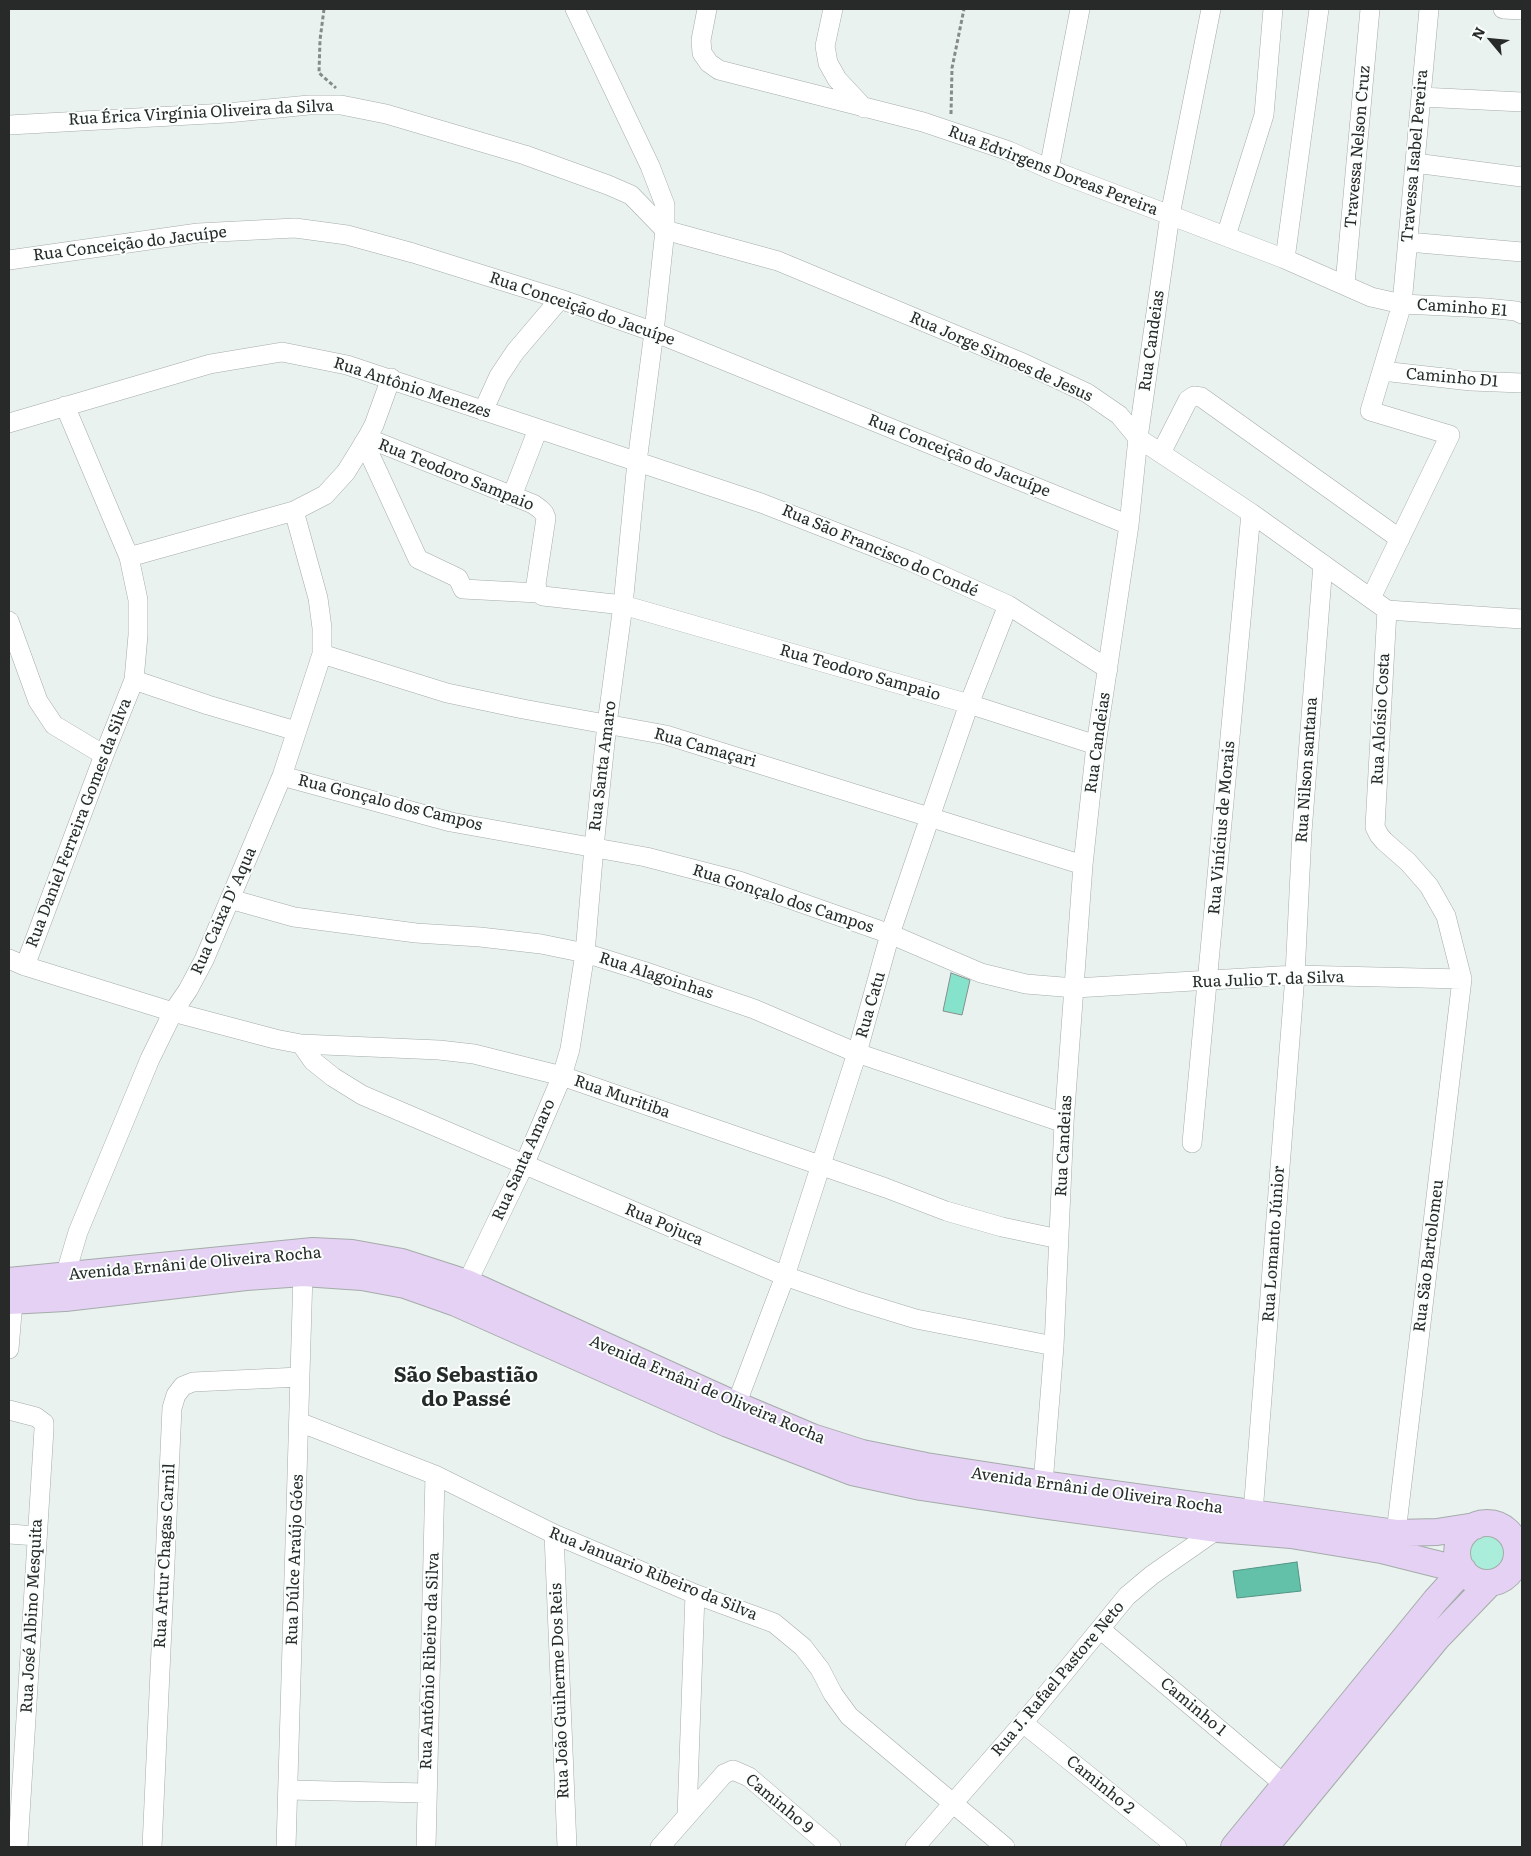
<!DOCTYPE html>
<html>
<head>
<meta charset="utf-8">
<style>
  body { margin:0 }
  #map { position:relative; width:1531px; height:1856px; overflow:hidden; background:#eaf2f0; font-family:Literata,serif }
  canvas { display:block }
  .frame { position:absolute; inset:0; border:10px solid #272a29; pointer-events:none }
  .north { position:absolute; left:1466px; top:15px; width:50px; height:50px; -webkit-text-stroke:4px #fafffd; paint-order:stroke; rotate:298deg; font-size:14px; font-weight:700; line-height:20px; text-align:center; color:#272a29 }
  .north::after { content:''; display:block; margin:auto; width:18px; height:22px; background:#272a29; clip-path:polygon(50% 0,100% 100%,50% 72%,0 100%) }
</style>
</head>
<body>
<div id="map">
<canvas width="1531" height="1856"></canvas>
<div class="frame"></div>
<div class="north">N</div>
</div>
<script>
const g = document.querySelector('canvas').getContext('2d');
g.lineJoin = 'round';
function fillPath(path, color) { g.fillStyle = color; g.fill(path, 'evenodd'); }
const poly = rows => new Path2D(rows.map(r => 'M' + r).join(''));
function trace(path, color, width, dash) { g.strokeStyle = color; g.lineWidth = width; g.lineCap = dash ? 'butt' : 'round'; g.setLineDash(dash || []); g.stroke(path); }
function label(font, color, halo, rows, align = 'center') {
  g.font = font + ' Literata,serif'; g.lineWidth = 4; g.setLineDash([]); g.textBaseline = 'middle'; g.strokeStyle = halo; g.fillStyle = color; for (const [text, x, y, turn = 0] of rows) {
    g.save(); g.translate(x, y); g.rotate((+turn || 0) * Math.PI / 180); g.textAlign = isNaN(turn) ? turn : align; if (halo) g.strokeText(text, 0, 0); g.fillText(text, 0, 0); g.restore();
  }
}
fillPath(poly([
  '1469 1554a20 20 0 1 1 40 0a20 20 0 1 1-40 0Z'
]), '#aaedda');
const water = poly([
  [1297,1562,1301,1591,1237,1598,1233,1571,1297,1562]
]);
fillPath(water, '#64c1a9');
trace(water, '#529483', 1);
const building = poly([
  [951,973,970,980,962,1015,943,1011,951,973]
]);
fillPath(building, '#86e3cb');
trace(building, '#868e8c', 1);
const street = poly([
  [707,9,701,40,702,53,709,63,719,70,923,122,1009,151,1049,169,1285,259,1371,297,1402,304,1486,308,1516,311,1522,314],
  [833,9,825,46,828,63,837,79,864,108],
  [1503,9,1522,10],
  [1421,97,1522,102],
  [9,125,227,113,309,105,341,105,386,114,525,155,608,185,631,195,665,230],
  [1415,163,1522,177],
  [1049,169,1080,9],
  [665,230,778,261,1023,363,1087,393,1119,415,1138,438,1251,513,1387,610,1522,619],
  [1226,236,1264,115,1273,9],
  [1408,242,1522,252],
  [1285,259,1319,9],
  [9,260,198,233,295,228,347,235,413,253,560,299,654,332,1129,525],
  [1345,284,1370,9],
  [1382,371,1471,381,1522,383],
  [483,411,499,376,515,352,560,299],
  [9,423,210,364,282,352,347,365,761,503,910,561,1008,605,1108,669],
  [367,438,533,504,540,509,544,513,546,518,536,584,538,593],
  [364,442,418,559,458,578,463,589,538,593,543,596,623,605,969,704,1096,745],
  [1161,453,1188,400,1194,396,1201,397,1400,539],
  [512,496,538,429],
  [129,557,294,511,325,495,346,472,367,438,374,425,391,378],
  [1371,598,1450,435,1370,411,1402,304,1429,9],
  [1387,610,1375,827,1379,835,1384,841,1408,862,1429,886,1446,916,1462,979,1396,1533],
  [9,621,38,701,54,725,104,755],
  [322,654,447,693,523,709,666,735,1083,865],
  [134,680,208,705,296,731],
  [282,776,451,822,646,857,739,881,890,934,981,973,1026,984,1075,988,1295,975,1462,979],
  [230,899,294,917,416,933,480,937,541,944,585,953,643,971,754,1009,857,1053,1064,1123],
  [9,959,25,966,173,1012,275,1039,301,1044,439,1050,474,1054,562,1076,886,1188,946,1211,1002,1227,1059,1239],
  [25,966,104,755,134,680,138,635,138,600,129,557,65,406],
  [301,1044,313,1061,333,1077,362,1095,785,1276,854,1300,916,1319,1054,1346],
  [1192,1143,1251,513],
  [467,1283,524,1165,562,1076,570,1049,585,953,594,847,607,724,623,605,637,462,654,332,665,230,665,205,650,166,575,9],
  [65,1287,65,1276,78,1232,150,1059,173,1012,188,990,204,960,230,899,282,776,322,654,322,628,318,598,294,511],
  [9,1349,13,1301],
  [736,1405,785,1276,857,1053,890,934,930,817,969,704,1008,605],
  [9,1410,36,1417,44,1423,44,1429,18,1847],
  [299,1422,435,1475,554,1534,695,1594,774,1623,803,1647,820,1669,833,1694,849,1716,1005,1847],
  [1043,1484,1054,1346,1064,1123,1083,865,1096,745,1129,525,1138,438,1170,215,1211,9],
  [1253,1513,1295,975,1302,832,1323,564],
  [9,1534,37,1536],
  [554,1534,567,1847],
  [1100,1629,1285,1785],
  [1023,1723,1177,1847],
  [288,1790,427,1793],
  [687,1816,695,1594],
  [152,1847,172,1408,176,1395,183,1386,193,1382,300,1377],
  [286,1847,303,1273],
  [426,1847,435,1475],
  [660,1847,724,1774,733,1770,749,1777,831,1847],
  [915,1847,1023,1723,1127,1596,1152,1575,1218,1529]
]);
const secondary = poly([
  [9,1281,313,1251,352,1253,402,1262,467,1283,736,1405,812,1437,862,1453,926,1466,1043,1484,1396,1533,1437,1532,1475,1526],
  [9,1301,65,1298,246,1277,303,1273,362,1277,405,1285,456,1303,728,1424,852,1472,921,1487,1040,1505,1218,1529,1291,1535,1381,1550,1445,1566,1460,1566],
  '1457 1553a30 30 0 1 1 60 0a30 30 0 1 1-60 0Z',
  [1234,1847,1435,1601,1463,1570],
  [1265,1847,1437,1638,1490,1583]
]);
trace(street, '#a4aca9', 20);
trace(secondary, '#a4aca9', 28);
trace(poly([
  [324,9,320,40,319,73,336,88],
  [951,114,952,68,964,9]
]), '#858b89', 3, [4, 2.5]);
trace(street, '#fff', 19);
trace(secondary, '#e5d1f3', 26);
label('16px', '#272a29', '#fafffd', [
  ["Rua Érica Virgínia Oliveira da Silva",201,113,-3],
  ["Travessa Nelson Cruz",1358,147,-85],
  ["Travessa Isabel Pereira",1415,156,-85],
  ["Rua Edvirgens Doreas Pereira",1053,171,21],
  ["Rua Conceição do Jacuípe",130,244,-7],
  ["Caminho E1",1462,308,4],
  ["Rua Conceição do Jacuípe",582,309,19],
  ["Rua Candeias",1152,341,-82],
  ["Rua Jorge Simoes de Jesus",1001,357,24],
  ["Caminho D1",1452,378,5],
  ["Rua Antônio Menezes",412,388,18],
  ["Rua Conceição do Jacuípe",959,456,22],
  ["Rua Teodoro Sampaio",456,475,22],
  ["Rua São Francisco do Condé",880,551,23],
  ["Rua Teodoro Sampaio",860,673,16],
  ["Rua Aloísio Costa",1381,719,-87],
  ["Rua Candeias",1098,743,-82],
  ["Rua Camaçari",705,748,16],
  ["Rua Santa Amaro",603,766,-83],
  ["Rua Nilson santana",1307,770,-86],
  ["Rua Gonçalo dos Campos",390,803,14],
  ["Rua Daniel Ferreira Gomes da Silva",79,823,-69],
  ["Rua Vinícius de Morais",1222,828,-85],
  ["Rua Gonçalo dos Campos",783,899,18],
  ["Rua Caixa D' Aqua",224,911,-66],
  ["Rua Alagoinhas",656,976,18],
  ["Rua Julio T. da Silva",1268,980,-2],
  ["Rua Catu",871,1005,-74],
  ["Rua Muritiba",622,1097,19],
  ["Rua Candeias",1064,1146,-87],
  ["Rua Santa Amaro",524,1160,-66],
  ["Rua Pojuca",664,1225,23],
  ["Rua Lomanto Júnior",1274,1244,-86],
  ["Rua São Bartolomeu",1429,1256,-83],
  ["Avenida Ernâni de Oliveira Rocha",195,1264,-5],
  ["Avenida Ernâni de Oliveira Rocha",707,1390,23],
  ["Avenida Ernâni de Oliveira Rocha",1097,1491,8],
  ["Rua Artur Chagas Carnil",165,1556,-87],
  ["Rua Dúlce Araújo Góes",295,1560,-88],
  ["Rua Januario Ribeiro da Silva",653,1574,22],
  ["Rua José Albino Mesquita",32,1616,-87],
  ["Rua Antônio Ribeiro da Silva",430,1661,-88],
  ["Rua J. Rafael Pastore Neto",1058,1679,-50],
  ["Rua João Guiherme Dos Reis",560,1691,-92],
  ["Caminho 1",1193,1707,40],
  ["Caminho 2",1100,1785,39],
  ["Caminho 9",779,1804,40]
]);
label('bold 21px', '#252b29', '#fafffd', [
  ["São Sebastião",466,1376],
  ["do Passé",466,1400]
]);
</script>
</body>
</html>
